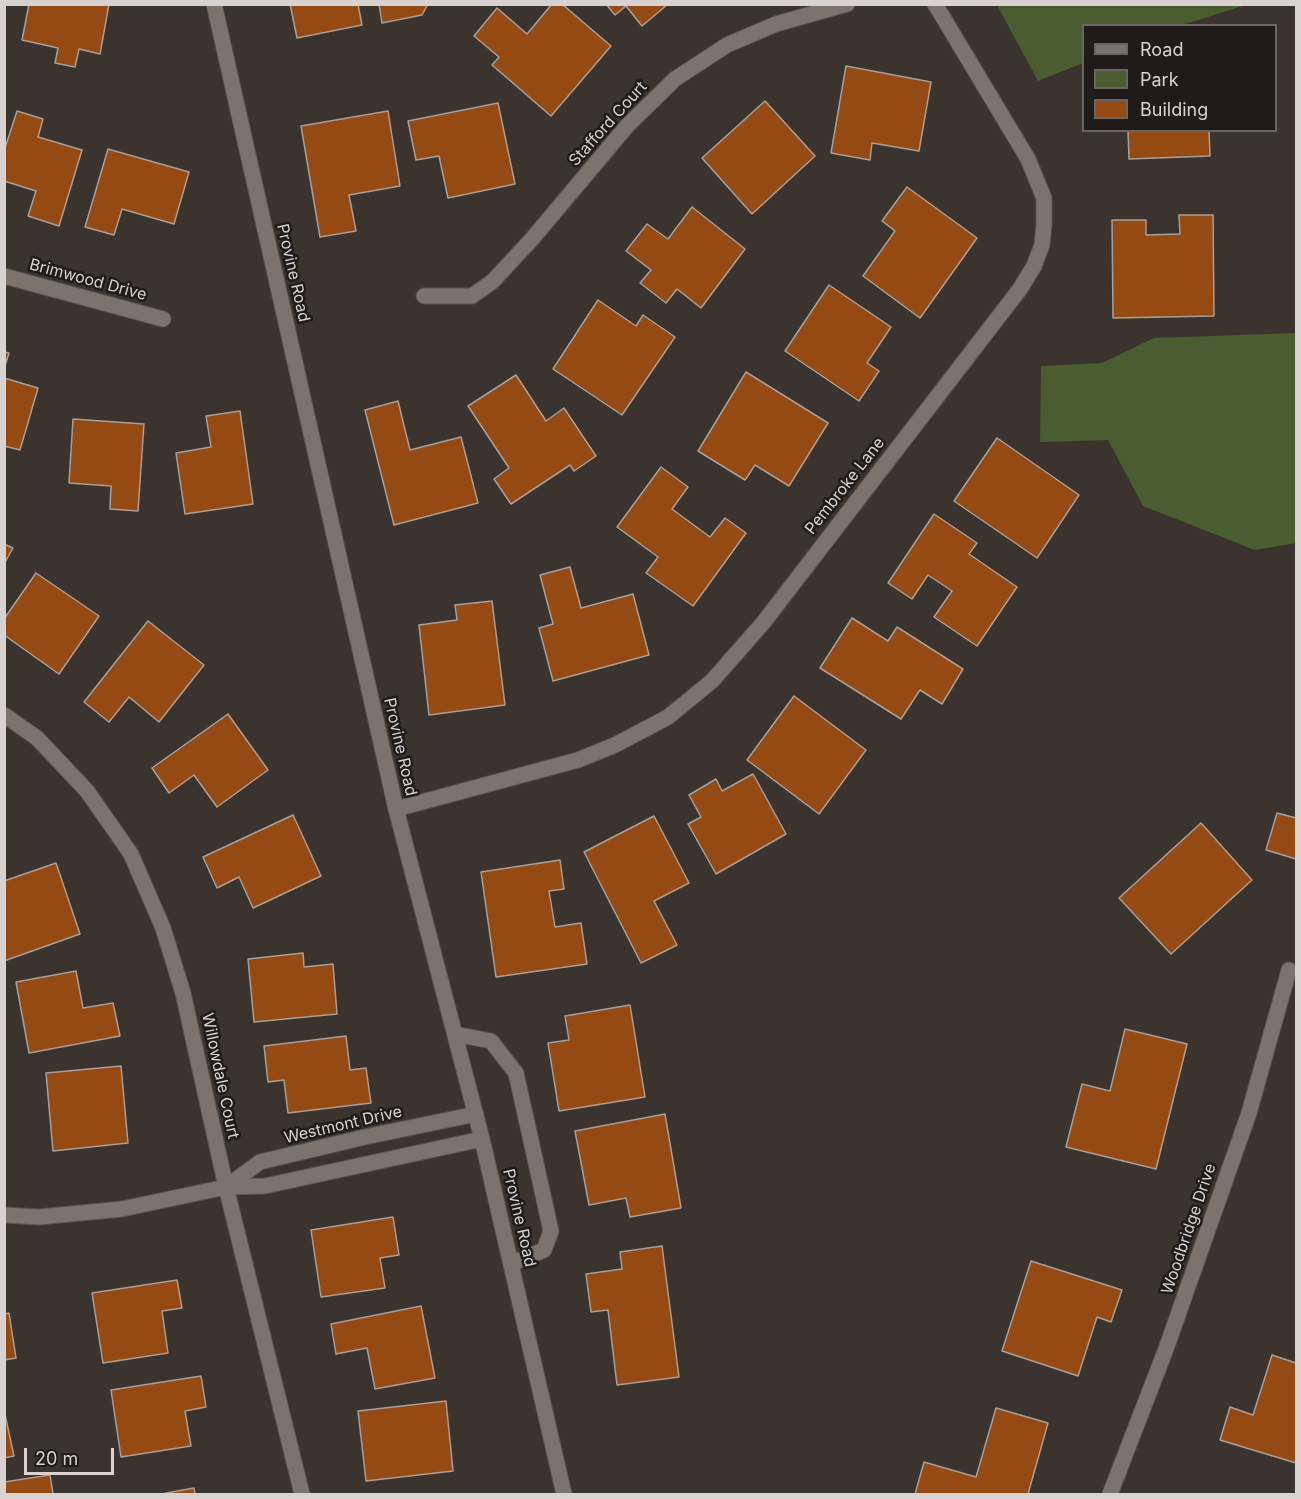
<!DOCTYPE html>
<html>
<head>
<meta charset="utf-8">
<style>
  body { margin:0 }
  #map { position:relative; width:1301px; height:1499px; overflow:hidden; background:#3b332e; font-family:Inter,sans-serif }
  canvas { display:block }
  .frame { position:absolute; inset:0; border:6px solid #d8d3d0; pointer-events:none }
  .legend { position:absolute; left:1082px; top:24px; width:195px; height:108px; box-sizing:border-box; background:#1f1b19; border:2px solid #696562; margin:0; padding:8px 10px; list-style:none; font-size:18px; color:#d8d3d0 }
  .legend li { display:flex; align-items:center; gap:12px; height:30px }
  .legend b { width:30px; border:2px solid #696562 }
  .scale { position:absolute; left:24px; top:1448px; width:90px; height:27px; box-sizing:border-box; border:3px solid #d8d3d0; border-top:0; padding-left:8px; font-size:18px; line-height:21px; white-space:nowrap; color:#d8d3d0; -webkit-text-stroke:4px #1f1b19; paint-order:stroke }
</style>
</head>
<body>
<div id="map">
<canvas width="1301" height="1499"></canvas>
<div class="frame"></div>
<ul class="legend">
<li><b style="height:8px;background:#7d736d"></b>Road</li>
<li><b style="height:16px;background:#495d31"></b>Park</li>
<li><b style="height:16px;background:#944a12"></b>Building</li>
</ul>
<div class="scale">20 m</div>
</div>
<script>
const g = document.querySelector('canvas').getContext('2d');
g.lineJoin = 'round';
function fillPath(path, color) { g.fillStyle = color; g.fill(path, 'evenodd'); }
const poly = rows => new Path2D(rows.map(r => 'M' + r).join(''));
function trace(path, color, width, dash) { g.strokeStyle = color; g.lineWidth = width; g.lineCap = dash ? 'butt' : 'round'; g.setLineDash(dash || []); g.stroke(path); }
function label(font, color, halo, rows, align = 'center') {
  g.font = font + ' Inter,sans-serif'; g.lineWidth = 5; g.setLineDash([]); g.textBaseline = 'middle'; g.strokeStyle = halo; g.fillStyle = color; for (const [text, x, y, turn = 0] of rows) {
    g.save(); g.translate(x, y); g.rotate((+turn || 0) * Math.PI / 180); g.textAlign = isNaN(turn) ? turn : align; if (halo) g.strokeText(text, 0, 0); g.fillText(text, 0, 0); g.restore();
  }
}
fillPath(poly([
  [997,5,1246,5,1182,25,1084,26,1083,63,1038,81],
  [1296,333,1296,543,1255,550,1143,506,1108,440,1040,442,1041,366,1102,363,1154,338]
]), '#495d31');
const building = poly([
  [29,4,109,4,100,54,79,49,75,67,55,63,58,48,22,40,29,4],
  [290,4,358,4,362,25,297,38,290,4],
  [379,4,428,4,422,15,382,23,379,4],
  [552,4,562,4,611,46,551,116,492,65,499,57,474,36,497,8,527,34,552,4],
  [606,4,668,4,642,26,626,6,615,15,606,4],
  [846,66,931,82,919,151,872,143,870,160,831,153,846,66],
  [765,101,815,156,752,214,702,158,765,101],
  [498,103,515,184,448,198,439,156,416,160,408,121,498,103],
  [17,111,43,119,38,137,82,150,59,226,28,216,36,191,4,181,4,151,17,111],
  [388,111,400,186,349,195,356,231,320,237,301,126,388,111],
  [1209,130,1210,156,1129,159,1128,131,1209,130],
  [108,149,189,172,174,224,122,209,114,235,85,227,108,149],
  [907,187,977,238,920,318,863,276,895,231,882,221,907,187],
  [692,207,745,249,701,308,677,289,666,303,640,283,651,270,626,251,647,224,668,239,692,207],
  [1179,215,1213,215,1214,316,1113,318,1112,220,1146,220,1146,235,1180,234,1179,215],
  [829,285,891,327,867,363,879,371,859,401,785,351,829,285],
  [598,300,636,326,643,315,675,337,622,415,553,369,598,300],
  [4,352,9,353,4,369,4,352],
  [746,372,828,423,789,486,755,465,745,480,698,451,746,372],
  [516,375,546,421,564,408,596,456,574,471,570,465,511,504,494,479,509,468,468,406,516,375],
  [4,378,38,388,20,450,4,446,4,378],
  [398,401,410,450,461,437,478,503,394,525,365,410,398,401],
  [240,411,253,504,185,514,176,453,211,447,206,416,240,411],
  [73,419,144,424,138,511,110,509,111,486,69,483,73,419],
  [997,438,1079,495,1037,558,954,501,997,438],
  [661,467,688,487,672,509,710,537,725,518,746,533,693,606,646,573,658,557,617,527,661,467],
  [934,514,977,543,969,554,1017,587,977,646,934,617,952,591,928,575,912,599,888,583,934,514],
  [4,544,13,548,4,564,4,544],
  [570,567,581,608,633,594,649,655,553,681,539,628,553,624,540,575,570,567],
  [36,573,99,616,59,674,4,635,4,619,36,573],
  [492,601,505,705,429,715,419,625,457,620,455,605,492,601],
  [852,618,888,641,897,627,963,669,942,704,920,690,901,719,820,668,852,618],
  [148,621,204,665,159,722,129,697,109,722,84,702,148,621],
  [794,696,866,750,819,814,747,760,794,696],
  [228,714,268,770,217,807,194,775,169,793,152,768,228,714],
  [753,774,786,834,716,874,688,824,701,817,689,795,716,779,722,791,753,774],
  [1277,813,1296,818,1296,859,1266,850,1277,813],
  [293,815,321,876,253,908,239,877,217,888,203,857,293,815],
  [654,816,689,883,654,901,677,945,641,963,584,852,654,816],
  [1201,823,1252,880,1171,954,1119,898,1201,823],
  [560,860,564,889,549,891,555,927,581,923,587,964,496,977,481,872,560,860],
  [56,863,80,934,4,961,4,881,56,863],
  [303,953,304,967,333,964,337,1014,254,1022,248,959,303,953],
  [76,971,83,1008,113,1003,120,1036,29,1053,16,982,76,971],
  [630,1005,645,1097,559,1111,548,1043,569,1040,565,1016,630,1005],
  [1125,1029,1187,1044,1156,1169,1066,1147,1082,1084,1110,1091,1125,1029],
  [346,1036,350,1070,366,1068,371,1103,288,1113,284,1080,268,1082,264,1046,346,1036],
  [121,1066,128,1143,53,1151,46,1073,121,1066],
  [665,1114,681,1208,630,1217,626,1198,589,1205,575,1131,665,1114],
  [393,1217,399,1255,380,1258,385,1288,321,1297,311,1230,393,1217],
  [662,1246,679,1377,617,1385,608,1310,591,1312,586,1274,622,1269,620,1252,662,1246],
  [1031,1261,1122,1290,1111,1322,1097,1317,1078,1376,1002,1351,1031,1261],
  [177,1280,182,1308,162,1311,168,1353,103,1363,92,1293,177,1280],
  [421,1306,435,1378,375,1389,367,1348,336,1354,331,1324,421,1306],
  [9,1313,16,1358,4,1360,4,1314,9,1313],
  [1272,1355,1296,1363,1296,1463,1220,1440,1230,1407,1253,1415,1272,1355],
  [201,1376,206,1407,185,1411,191,1446,121,1457,111,1390,201,1376],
  [446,1401,453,1471,366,1481,358,1411,446,1401],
  [996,1408,1048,1423,1028,1494,915,1494,924,1462,976,1477,996,1408],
  [4,1410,14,1456,4,1458,4,1410],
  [50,1475,53,1494,4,1494,4,1482,50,1475],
  [194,1488,195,1494,161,1494,194,1488]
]);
fillPath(building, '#944a12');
trace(building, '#a99f99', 1.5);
const minor = poly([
  [214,4,396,809,482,1139,564,1494],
  [4,276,163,319],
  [424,296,472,296,493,281,532,239,627,126,675,79,727,45,776,24,847,4],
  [4,715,37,738,87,791,131,854,163,928,183,993,226,1187,302,1494],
  [396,809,578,760,615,745,668,717,712,681,763,623,1020,289,1034,266,1042,245,1044,224,1044,198,1028,159,935,4],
  [455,1034,491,1041,516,1073,551,1231,544,1250,511,1264],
  [226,1187,260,1162,365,1137,476,1114],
  [4,1215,39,1217,122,1209,226,1187,265,1186,482,1139],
  [1110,1494,1166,1349,1249,1113,1289,970]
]);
trace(minor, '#59524e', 17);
trace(minor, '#7d736d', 15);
label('16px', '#d8d3d0', '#1f1b19', [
  ["Stafford Court",608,124,-48],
  ["Provine Road",293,273,77],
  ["Brimwood Drive",88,280,15],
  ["Pembroke Lane",845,486,-52],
  ["Provine Road",400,747,77],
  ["Willowdale Court",220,1076,78],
  ["Westmont Drive",343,1125,-13],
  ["Provine Road",519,1218,77],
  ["Woodbridge Drive",1189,1229,-71]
]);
</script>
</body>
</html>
